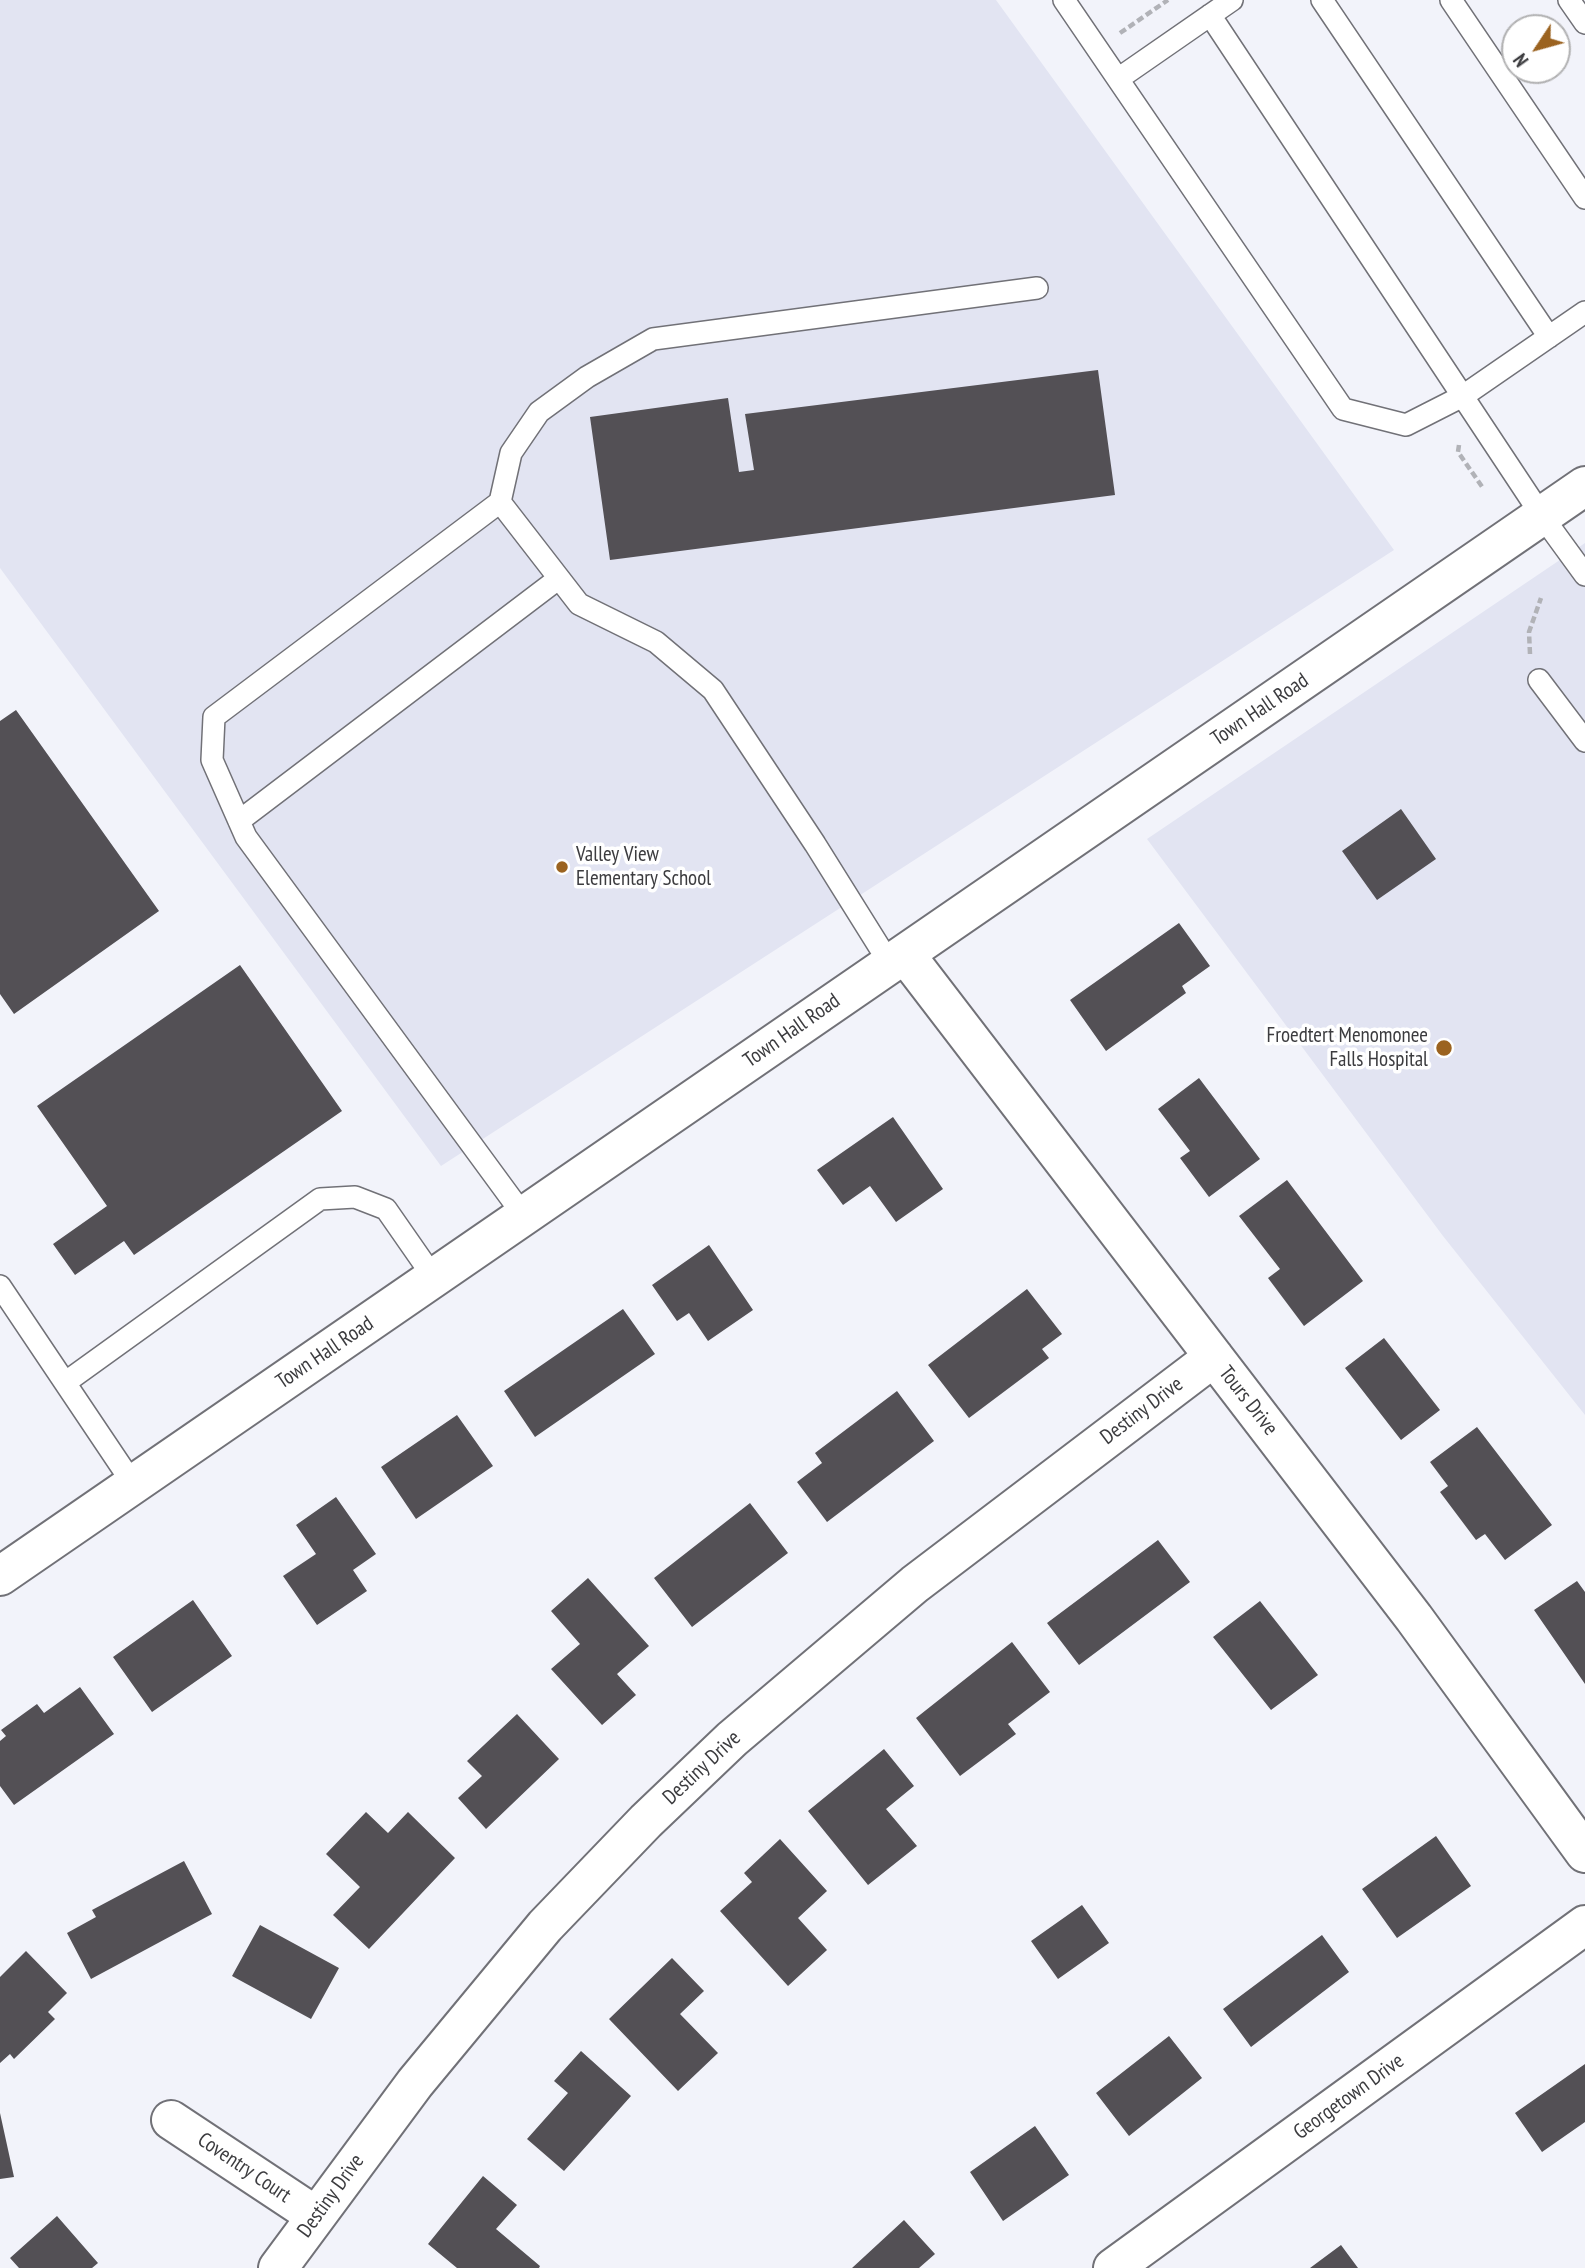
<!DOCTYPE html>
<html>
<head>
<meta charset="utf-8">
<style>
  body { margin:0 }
  #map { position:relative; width:1585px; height:2268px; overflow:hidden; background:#f2f3fa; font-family:"PT Sans Narrow",sans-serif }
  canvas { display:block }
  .north { position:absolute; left:1501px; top:14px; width:70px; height:70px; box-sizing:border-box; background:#fff; border:2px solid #b1b1b2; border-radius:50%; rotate:234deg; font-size:19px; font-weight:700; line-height:28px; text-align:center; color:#3c3c3f }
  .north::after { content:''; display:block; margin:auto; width:24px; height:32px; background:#9b6320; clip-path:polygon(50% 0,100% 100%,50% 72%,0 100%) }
</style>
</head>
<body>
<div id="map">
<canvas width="1585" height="2268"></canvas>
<div class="north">N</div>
</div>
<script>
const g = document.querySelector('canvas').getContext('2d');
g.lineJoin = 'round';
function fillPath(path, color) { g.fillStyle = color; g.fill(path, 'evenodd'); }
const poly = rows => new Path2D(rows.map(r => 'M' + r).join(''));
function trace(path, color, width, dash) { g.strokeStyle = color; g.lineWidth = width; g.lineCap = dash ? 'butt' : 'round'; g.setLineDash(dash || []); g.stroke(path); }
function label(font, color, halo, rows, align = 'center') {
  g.font = font + ' "PT Sans Narrow",sans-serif'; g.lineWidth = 7; g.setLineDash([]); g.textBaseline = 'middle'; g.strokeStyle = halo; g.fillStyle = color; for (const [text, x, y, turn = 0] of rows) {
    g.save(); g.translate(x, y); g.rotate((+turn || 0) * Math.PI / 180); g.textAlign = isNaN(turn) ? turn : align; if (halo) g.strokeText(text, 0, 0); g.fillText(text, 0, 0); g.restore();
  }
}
fillPath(poly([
  [0,0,996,0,1394,550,441,1166,0,568],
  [1585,543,1585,1415,1443,1236,1147,839]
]), '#e2e4f2');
fillPath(poly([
  [1098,370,1115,495,610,560,590,417,728,398,739,472,754,470,745,414],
  [16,710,159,911,14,1014,0,994,0,721],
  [1401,809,1436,859,1377,900,1342,851],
  [1179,923,1210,966,1182,986,1186,993,1106,1051,1070,1000],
  [240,965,342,1111,134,1255,124,1241,75,1275,53,1244,107,1206,37,1106],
  [1199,1078,1260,1159,1209,1197,1180,1158,1190,1151,1158,1109],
  [893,1117,943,1189,896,1222,870,1186,843,1205,817,1170],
  [1287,1180,1363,1281,1304,1326,1268,1278,1280,1269,1239,1216],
  [709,1245,753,1310,708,1341,689,1313,677,1321,652,1285],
  [1027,1289,1062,1334,1042,1349,1049,1358,969,1418,928,1365],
  [623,1309,655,1354,535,1437,504,1391],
  [1384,1338,1440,1410,1401,1440,1345,1368],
  [897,1391,934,1441,827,1522,797,1482,822,1463,815,1453],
  [457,1415,493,1466,416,1519,381,1467],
  [1477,1427,1552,1525,1505,1560,1485,1534,1476,1540,1440,1492,1448,1486,1430,1462],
  [336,1497,376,1554,353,1570,367,1591,317,1625,283,1576,316,1554,296,1525],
  [750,1503,788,1553,692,1627,654,1578],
  [1158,1540,1190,1582,1079,1665,1047,1623],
  [588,1578,649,1646,617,1674,636,1695,602,1725,551,1669,580,1644,551,1611],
  [1577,1581,1585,1592,1585,1684,1534,1610],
  [193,1600,232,1656,152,1712,113,1657],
  [1260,1601,1318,1675,1271,1710,1213,1637],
  [1012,1642,1050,1692,1008,1724,1016,1734,960,1776,916,1718],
  [80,1687,114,1734,14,1805,0,1786,0,1741,6,1736,1,1730,37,1704,44,1713],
  [517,1714,559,1759,486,1829,458,1798,482,1776,467,1761],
  [884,1749,914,1786,886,1809,917,1846,868,1885,808,1811],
  [366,1812,388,1833,408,1812,455,1858,369,1949,333,1915,360,1887,326,1854],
  [1436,1836,1471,1886,1397,1938,1362,1889],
  [780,1839,827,1891,798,1918,827,1950,788,1986,720,1911,752,1882,744,1873],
  [184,1861,212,1914,91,1979,67,1933,96,1917,92,1910],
  [1082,1905,1109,1943,1058,1979,1031,1941],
  [260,1925,339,1968,311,2019,232,1976],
  [1322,1935,1349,1972,1251,2047,1223,2009],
  [26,1951,67,1993,48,2012,55,2019,14,2059,10,2054,0,2063,0,1977],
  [672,1958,704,1991,680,2014,718,2053,678,2091,609,2019],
  [1169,2036,1202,2078,1129,2136,1096,2093],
  [581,2051,631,2096,564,2171,527,2139,568,2093,554,2081],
  [1585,2064,1585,2122,1542,2152,1515,2113],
  [0,2113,14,2177,0,2179],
  [1035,2126,1069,2175,1003,2221,970,2172],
  [483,2176,517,2205,496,2229,540,2266,539,2268,457,2268,428,2244],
  [57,2216,98,2263,92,2268,19,2268,10,2258],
  [904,2220,935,2254,919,2268,852,2268],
  [1341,2245,1358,2268,1310,2268]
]), '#535055');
const service = poly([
  [1064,0,1343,409,1406,425,1463,396,1585,312],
  [1322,0,1549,337],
  [1451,0,1585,198],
  [1569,0,1585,23],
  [1210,15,1542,516,1585,575],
  [1118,79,1232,0],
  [500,502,511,453,539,412,587,377,653,339,1037,288],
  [1539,680,1585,741],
  [239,821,558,579],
  [524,1216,246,837,212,760,214,717,500,502,579,604,656,642,713,690,815,844,890,964],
  [0,1286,133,1484],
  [66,1382,320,1199,355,1197,386,1209,434,1278]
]);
const minor = poly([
  [905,954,1414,1618,1585,1853],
  [0,1576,1585,486],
  [171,2120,316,2216],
  [278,2268,415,2083,545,1926,646,1821,732,1739,915,1584,1214,1357],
  [1113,2268,1585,1925]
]);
trace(service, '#717177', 24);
trace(minor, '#717177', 42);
trace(poly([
  [1120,33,1168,0],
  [1459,445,1458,452,1483,488],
  [1530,654,1529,632,1541,598]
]), '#b1b2b7', 4.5, [7, 3.5]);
trace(service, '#fff', 21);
trace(minor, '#fff', 38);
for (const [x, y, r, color] of [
  [562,867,7,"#9b6320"],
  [1444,1048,9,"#9b6320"]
]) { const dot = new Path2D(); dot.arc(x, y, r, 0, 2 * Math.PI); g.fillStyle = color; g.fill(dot); trace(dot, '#fff', 2.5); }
label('21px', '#3c3c3f', '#fff', [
  ["Town Hall Road",1260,710,-34],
  ["Town Hall Road",792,1031,-35],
  ["Town Hall Road",325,1353,-34],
  ["Tours Drive",1248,1401,52],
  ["Destiny Drive",1142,1411,-37],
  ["Destiny Drive",702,1768,-43],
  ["Georgetown Drive",1349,2097,-36],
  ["Coventry Court",244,2168,34],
  ["Destiny Drive",331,2196,-54]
]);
label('21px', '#3c3c3f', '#fff', [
  ["Valley View",576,855],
  ["Elementary School",576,879],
  ["Froedtert Menomonee",1428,1036,"right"],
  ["Falls Hospital",1428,1060,"right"]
], 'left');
</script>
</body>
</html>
